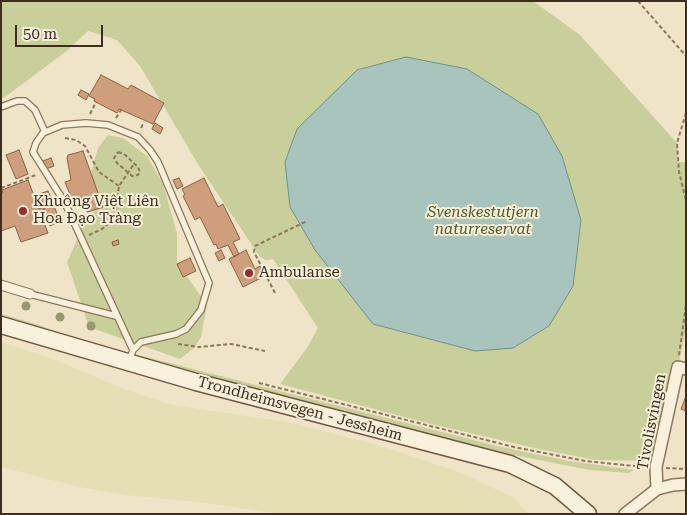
<!DOCTYPE html>
<html>
<head>
<meta charset="utf-8">
<style>
  body { margin:0 }
  #map { position:relative; width:687px; height:515px; overflow:hidden; background:#f0e4c8; font-family:"Roboto Serif",serif }
  canvas { display:block }
  .frame { position:absolute; inset:0; border:2px solid #3d2e20; pointer-events:none }
  .scale { position:absolute; left:15px; top:25px; width:88px; height:22px; box-sizing:border-box; border:2px solid #3d2e20; border-top:0; padding-left:6px; font-size:15px; line-height:18px; white-space:nowrap; color:#3d2e20; -webkit-text-stroke:4px #f7eed8; paint-order:stroke }
</style>
</head>
<body>
<div id="map">
<canvas width="687" height="515"></canvas>
<div class="frame"></div>
<div class="scale">50 m</div>
</div>
<script>
const g = document.querySelector('canvas').getContext('2d');
g.lineJoin = 'round';
function fillPath(path, color) { g.fillStyle = color; g.fill(path, 'evenodd'); }
const poly = rows => new Path2D(rows.map(r => 'M' + r).join(''));
function trace(path, color, width, dash) { g.strokeStyle = color; g.lineWidth = width; g.lineCap = dash ? 'butt' : 'round'; g.setLineDash(dash || []); g.stroke(path); }
function label(font, color, halo, rows, align = 'center') {
  g.font = font + ' "Roboto Serif",serif'; g.lineWidth = 4; g.setLineDash([]); g.textBaseline = 'middle'; g.strokeStyle = halo; g.fillStyle = color; for (const [text, x, y, turn = 0] of rows) {
    g.save(); g.translate(x, y); g.rotate((+turn || 0) * Math.PI / 180); g.textAlign = isNaN(turn) ? turn : align; if (halo) g.strokeText(text, 0, 0); g.fillText(text, 0, 0); g.restore();
  }
}
fillPath(poly([
  [1,342,53,359,124,389,172,405,287,422,378,445,462,473,514,498,529,514,280,514,206,503,125,495,79,487,1,467]
]), '#e6deb5');
fillPath(poly([
  [1,1,533,1,580,35,677,143,678,162,686,162,686,328,659,461,595,460,534,448,423,422,280,384,307,348,318,328,273,259,266,260,260,257,199,166,140,66,117,40,88,31,68,50,1,100],
  [108,135,123,138,147,156,163,184,177,233,177,262,207,305,201,337,194,348,180,359,89,327,67,262,82,229,98,205,91,172,98,148],
  [1,314,39,325,52,330,32,328,1,319],
  [142,356,497,446,569,461,634,470,629,473,589,470,494,451,192,374,142,358]
]), '#c9cf9b');
const water = poly([
  [406,57,467,69,538,114,562,156,581,220,573,286,549,326,513,348,475,351,373,324,315,250,290,207,285,162,297,129,357,70,406,57]
]);
fillPath(water, '#a9c4bc');
trace(water, '#6f938a', 1);
const building = poly([
  [101,75,128,89,131,85,164,103,153,124,119,109,117,113,94,101,95,99,89,96,101,75],
  [81,90,89,94,86,100,78,95,81,90],
  [155,123,163,128,160,134,152,129,155,123],
  [19,150,28,174,16,179,6,155,19,150],
  [83,151,103,207,88,212,85,210,82,197,73,200,71,197,65,182,71,180,67,158,68,155,83,151],
  [51,158,54,166,46,169,43,161,51,158],
  [179,178,183,186,177,189,173,180,179,178],
  [204,178,218,207,223,204,240,239,233,242,239,254,234,257,228,245,218,249,216,244,214,245,200,217,195,220,183,196,185,195,182,189,204,178],
  [28,180,39,209,43,207,45,213,41,215,48,233,21,242,15,226,1,231,1,194,3,193,2,190,28,180],
  [48,191,60,221,50,226,39,194,48,191],
  [118,240,119,244,113,246,112,242,118,240],
  [221,250,225,258,219,261,215,253,221,250],
  [246,250,255,269,260,266,265,276,243,287,229,259,246,250],
  [190,258,196,271,183,277,177,264,190,258],
  [686,396,686,411,681,409,686,396]
]);
fillPath(building, '#cf9f7d');
trace(building, '#8d5f41', 1);
const service = poly([
  [1,107,17,101,25,101,35,110,45,132],
  [30,294,116,316],
  [129,361,133,350,141,342,176,334,186,329,201,310,209,283,158,162,150,150,138,137,108,125,86,123,62,125,43,133,36,143,33,152,65,203,133,350]
]);
const pedestrian = poly([
  [1,285,30,294]
]);
const minor = poly([
  [657,489,656,467,678,367,686,369],
  [625,514,657,489,673,485,686,484]
]);
const secondary = poly([
  [1,325,196,382,510,464,555,486,588,514]
]);
trace(service, '#8d765c', 8);
trace(pedestrian, '#8d765c', 11);
trace(minor, '#8d765c', 14);
trace(secondary, '#6f573f', 19);
trace(poly([
  [638,1,686,56],
  [686,113,677,143,679,172,686,200],
  [90,114,96,102],
  [116,118,121,110],
  [141,128,144,122],
  [65,138,76,140,85,146,99,172,119,186],
  [118,152,124,154,138,167,140,172,138,175,132,176,117,163,114,158,118,152],
  [1,188,36,175],
  [1,190,1,191],
  [89,235,102,229,115,218,119,186,134,164],
  [275,293,254,252,255,246,307,221],
  [178,344,199,347,231,344,265,351],
  [679,355,686,305],
  [259,383,514,447,585,461,644,467],
  [666,468,686,469]
]), '#8d765c', 2, [4, 2.5]);
trace(service, '#faf1dc', 5.5);
trace(pedestrian, '#faf1dc', 9);
trace(minor, '#faf1dc', 11);
trace(secondary, '#faf1dc', 16);
g.fillStyle = '#96986f';
for (const [x, y] of [
  [26,306],
  [60,317],
  [91,326]
]) { g.beginPath(); g.arc(x, y, 4.5, 0, 2 * Math.PI); g.fill(); }
for (const [x, y, r, color] of [
  [23,211,5,"#9e2a2b"],
  [249,273,5,"#9e2a2b"]
]) { const dot = new Path2D(); dot.arc(x, y, r, 0, 2 * Math.PI); g.fillStyle = color; g.fill(dot); trace(dot, '#f7eed8', 2); }
label('15px', '#3d2e20', '#f7eed8', [
  ["Khuông Việt Liên",33,202],
  ["Hoa Đạo Tràng",33,219],
  ["Ambulanse",259,273]
], 'left');
label('italic 15px', '#4d5a26', '#f7eed8', [
  ["Svenskestutjern",483,213],
  ["naturreservat",483,230]
]);
label('15px', '#3d2e20', '#f7eed8', [
  ["Trondheimsvegen - Jessheim",300,409,15],
  ["Tivolisvingen",652,422,-79]
]);
</script>
</body>
</html>
